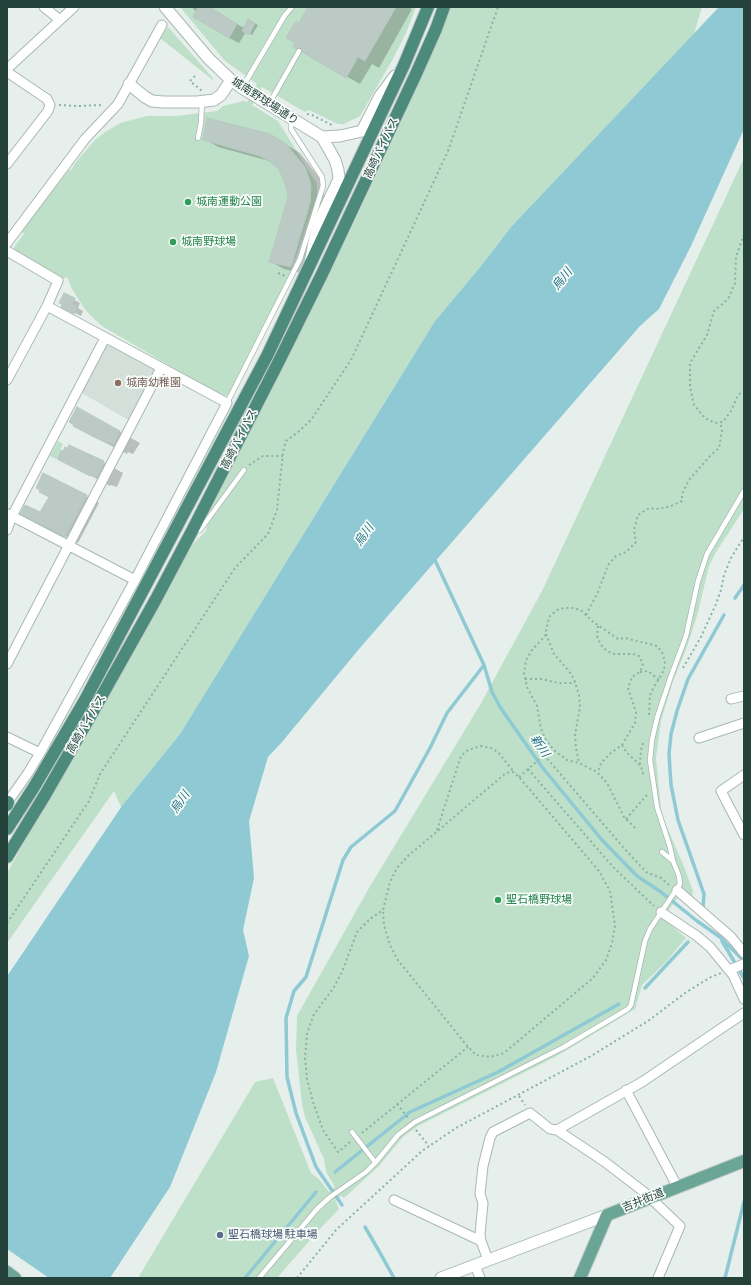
<!DOCTYPE html>
<html>
<head>
<meta charset="utf-8">
<style>
  body { margin:0 }
  #map { position:relative; width:751px; height:1285px; overflow:hidden; background:#e6efeb; font-family:"Asap Condensed",sans-serif }
  canvas { display:block }
  .frame { position:absolute; inset:0; border:8px solid #24423a; pointer-events:none }
</style>
</head>
<body>
<div id="map">
<canvas width="751" height="1285"></canvas>
<div class="frame"></div>
</div>
<script>
const g = document.querySelector('canvas').getContext('2d');
g.lineJoin = 'round';
function fillPath(path, color) { g.fillStyle = color; g.fill(path, 'evenodd'); }
const poly = rows => new Path2D(rows.map(r => 'M' + r).join(''));
function trace(path, color, width, dash) { g.strokeStyle = color; g.lineWidth = width; g.lineCap = dash ? 'butt' : 'round'; g.setLineDash(dash || []); g.stroke(path); }
function label(font, color, halo, rows, align = 'center') {
  g.font = font + ' "Asap Condensed","Noto Sans JP",sans-serif'; g.lineWidth = 3.5; g.setLineDash([]); g.textBaseline = 'middle'; g.strokeStyle = halo; g.fillStyle = color; for (const [text, x, y, turn = 0] of rows) {
    g.save(); g.translate(x, y); g.rotate((+turn || 0) * Math.PI / 180); g.textAlign = isNaN(turn) ? turn : align; if (halo) g.strokeText(text, 0, 0); g.fillText(text, 0, 0); g.restore();
  }
}
fillPath(poly([
  [112,344,154,368,156,373,130,421,82,393,105,346]
]), '#d4dfda');
fillPath(poly([
  [180,7,416,7,406,33,394,57,360,116,344,124,338,124,309,110,305,112,262,87,252,105,278,121,317,184,317,196,291,271,228,395,221,396,102,326,90,315,84,308,72,289,67,277,63,279,15,250,14,247,24,234,21,231,69,170,71,170,76,162,95,140,105,132,120,123,147,116,176,116,217,111,223,106,244,101,247,102,257,84,225,61],
  [448,7,702,7,694,34,511,227,481,266,435,321,180,734,121,807,114,791,7,943,7,873,189,548,206,531,207,526,230,492,241,469,207,517,351,229,403,118],
  [168,27,212,77,214,81,160,38],
  [744,158,744,509,716,552,709,566,697,616,687,647,672,684,661,721,656,758,661,809,664,820,685,869,693,891,692,897,682,892,663,918,686,938,665,963,642,985,635,1009,557,1056,418,1126,403,1137,378,1167,344,1198,341,1196,335,1199,339,1209,318,1231,277,1278,138,1278,255,1082,273,1078,311,1173,319,1179,329,1192,335,1187,326,1172,324,1159,305,1117,302,1104,296,1049,297,1016,369,888,480,705,542,591],
  [58,441,63,444,56,459,50,456]
]), '#bfe0c8');
fillPath(poly([
  [719,7,744,7,744,129,691,246,659,309,640,326,359,649,282,742,268,757,249,821,254,878,243,930,249,956,216,1072,170,1187,110,1278,7,1278,7,976,121,807,180,734,435,321,481,266,511,227]
]), '#8ec9d4');
fillPath(poly([
  [120,805,121,807,7,976,7,972,17,957],
  [7,1249,49,1278,7,1278]
]), '#e6efeb');
fillPath(poly([
  [191,7,208,7,244,28,248,20,258,25,252,35,246,32,239,43,229,38],
  [309,7,408,7,412,9,379,68,372,64,360,84,294,47,299,25],
  [270,135,300,153,318,176,324,193,323,211,304,274,284,269,271,262,289,197,283,175,279,167,273,162,218,147,205,139],
  [64,294,80,303,78,308,83,311,81,316,62,306],
  [78,408,140,443,133,454,128,452,127,454,94,437],
  [58,458,103,462,123,473,117,487,111,485,110,486],
  [86,496,99,503,78,543,34,521,41,514]
]), '#0003');
trace(poly([
  [434,558,484,665,492,692,500,707,542,767,602,840,637,876,661,892,697,921,720,937,744,961],
  [735,598,744,585],
  [703,907,704,894,678,820,671,785,669,754,671,734,677,711,688,679,724,615],
  [722,941,744,978],
  [645,988,688,942],
  [335,1172,410,1112,498,1072,619,1004],
  [342,1205,316,1167,296,1113,287,1077,286,1018,294,991,306,977,343,860,351,847,395,811,430,748,447,713,484,665],
  [365,1227,379,1251,394,1278],
  [245,1278,316,1192],
  [725,1278,744,1202]
]), '#8ec9d4', 3.5);
const building = poly([
  [198,7,210,7,237,24,229,38,193,17,198,7],
  [308,7,396,7,365,61,358,57,346,78,302,52,301,48,299,47,296,49,293,47,295,43,286,38,296,21,299,23,308,7],
  [248,19,255,23,249,35,242,31,248,19],
  [207,118,270,134,286,144,305,167,311,185,310,203,291,267,269,262,288,197,286,186,282,176,278,168,269,161,260,156,203,140,207,118],
  [64,293,75,298,72,304,77,307,74,314,61,307,62,304,59,303,64,293],
  [77,407,120,431,113,444,108,441,107,443,92,436,73,426,74,425,69,422,77,407],
  [69,445,104,461,97,477,91,474,90,476,57,459,61,450,63,451,65,447,68,448,69,445],
  [43,473,87,495,64,537,20,514,25,505,40,512,49,497,39,492,40,490,36,488,43,473]
]);
fillPath(building, '#bbcac4');
trace(building, '#b8c9c2', 1);
const service = poly([
  [242,88,285,15,292,7],
  [269,104,299,51],
  [198,138,201,123,202,101],
  [227,403,300,259,323,186,322,177,291,129,291,119],
  [194,530,200,530,244,470],
  [673,861,670,847,657,807,650,760,652,740,657,718,671,676,686,636,698,581,707,554,744,491],
  [352,1132,375,1162],
  [259,1278,317,1209,330,1197,366,1172,376,1162,398,1135,415,1122,564,1047,628,1009,631,1005,645,941,650,929,680,884,679,876,673,861,662,852]
]);
const minor = poly([
  [44,7,60,20],
  [7,69,74,7],
  [7,72,47,99,50,105,48,111,7,164],
  [7,243,85,139,118,104,162,25],
  [7,251,58,281,47,306,7,380],
  [8,514,135,580],
  [7,530,12,516,105,338],
  [7,664,161,368],
  [731,699,744,696],
  [7,737,40,753],
  [699,738,744,723],
  [744,775,721,791,744,835],
  [7,803,28,773,40,753,135,580,227,403,47,306],
  [677,890,731,937,744,953],
  [661,912,697,936,710,947,733,975,744,999],
  [729,970,744,964],
  [626,1090,677,1186],
  [557,1130,642,1082,744,1013],
  [394,1200,481,1241,488,1260],
  [481,1241,480,1234,483,1203,480,1194,483,1166,490,1138,493,1132,530,1113,550,1129,557,1130,605,1162,644,1192,680,1226,658,1278],
  [475,1265,480,1278]
]);
const tertiary = poly([
  [165,7,209,59,231,80,242,88,322,137,335,160,338,170,339,179,320,219,314,242,311,258],
  [129,84,145,97,152,101,163,102,197,102,214,100,221,95,231,80],
  [322,137,340,136,362,131,380,96,395,76],
  [441,1278,607,1215]
]);
const primary = poly([
  [7,1272,15,1278],
  [580,1278,607,1215,744,1161]
]);
const trunk = poly([
  [7,805,8,802],
  [7,829,34,787,85,700,267,356,404,65,428,7],
  [7,857,45,795,95,708,156,599,193,529,278,363,322,274,416,74,436,29,444,7]
]);
trace(service, '#a8b8b2', 6);
trace(minor, '#a8b8b2', 11);
trace(tertiary, '#a8b8b2', 13);
trace(primary, '#c2cac8', 14);
trace(trunk, '#c2cac8', 14);
trace(poly([
  [195,76,190,81,202,91],
  [59,105,78,106,103,105],
  [307,114,312,115,332,125],
  [744,234,736,257,735,283,728,299,714,311,707,335,690,363,690,387,694,405,705,418,715,423,723,422,731,411,738,395,744,391],
  [278,273,285,276],
  [249,465,263,456,283,456],
  [586,615,598,592,608,565,616,556,626,552,636,542,634,530,638,515,649,508,659,509,671,506,682,501,682,494,689,480,709,457,719,448,722,430,720,422],
  [598,626,597,636,601,645,607,651,614,654,633,654,639,656,643,664,640,672,632,677,628,688,636,712,635,723,622,745,612,752,601,763,598,773],
  [546,634,554,654,569,671,574,679,579,695,580,707,575,735,576,748,579,763],
  [683,668,701,637,716,604,721,590,724,575,731,558,744,537],
  [640,672,648,671,659,680],
  [525,679,542,679,558,683,575,683],
  [643,743,641,750,640,763,644,777],
  [622,745,627,753,640,765],
  [544,755,623,847,646,872,661,878,669,885],
  [528,769,613,867,654,906],
  [519,777,552,748],
  [626,819,647,795],
  [635,828,624,817,607,783,597,772,579,763,567,760,556,752,547,742,541,729,537,706,527,687,524,674,526,660,532,650,545,636,549,617,557,610,564,608,574,608,582,611,592,621,618,639,625,638,657,646,662,652,665,661,664,670,654,687,650,695,649,715],
  [437,830,461,756,468,750,481,746,491,748,498,752,514,772],
  [7,923,89,801,100,774,235,568,268,534,277,510,283,453,286,441,298,432,311,420,351,360,448,151,498,7],
  [519,1096,525,1105],
  [397,1104,408,1118],
  [416,1130,429,1146],
  [362,1133,468,1047],
  [350,1142,338,1152,323,1130,313,1102,307,1079,305,1058,307,1034,313,1016,334,987,342,972,357,932,370,919,383,910,390,882,397,868,408,856,506,773,513,772,519,777,599,871,610,891,615,926,612,943,606,960,593,978,504,1053,490,1057,476,1055,468,1047,397,959,390,945,384,925,383,910],
  [297,1278,336,1230,422,1151,456,1128,591,1056,648,1021,685,993,711,977,721,973]
]), '#86b3a5', 2, [2, 3]);
trace(service, '#fff', 4.5);
trace(minor, '#fff', 9);
trace(tertiary, '#fff', 11);
trace(primary, '#6aa596', 12);
trace(trunk, '#4c8a7c', 12);
for (const [x, y, r, color] of [
  [188,202,4,"#2e9e5b"],
  [173,242,4,"#2e9e5b"],
  [118,383,4,"#8d6e63"],
  [498,900,4,"#2e9e5b"],
  [220,1235,4,"#5c6f8a"]
]) { const dot = new Path2D(); dot.arc(x, y, r, 0, 2 * Math.PI); g.fillStyle = color; g.fill(dot); trace(dot, '#f7fbf9', 1.5); }
label('11px', '#24423a', '#f7fbf9', [
  ["城南野球場通り",265,101,33],
  ["高崎バイパス",381,148,-65],
  ["高崎バイパス",239,439,-63],
  ["高崎バイパス",86,724,-60],
  ["吉井街道",643,1200,-22]
]);
label('11px', '#27864d', '#f7fbf9', [
  ["城南運動公園",196,202],
  ["城南野球場",181,242],
  ["聖石橋野球場",506,900]
], 'left');
label('11px', '#785e54', '#f7fbf9', [
  ["城南幼稚園",126,383]
], 'left');
label('11px', '#4e5e75', '#f7fbf9', [
  ["聖石橋球場 駐車場",228,1235]
], 'left');
label('italic 12px', '#1c6f80', '#f7fbf9', [
  ["烏川",562,279,-51],
  ["烏川",364,535,-55],
  ["新川",540,746,56],
  ["烏川",180,802,-55]
]);
</script>
</body>
</html>
